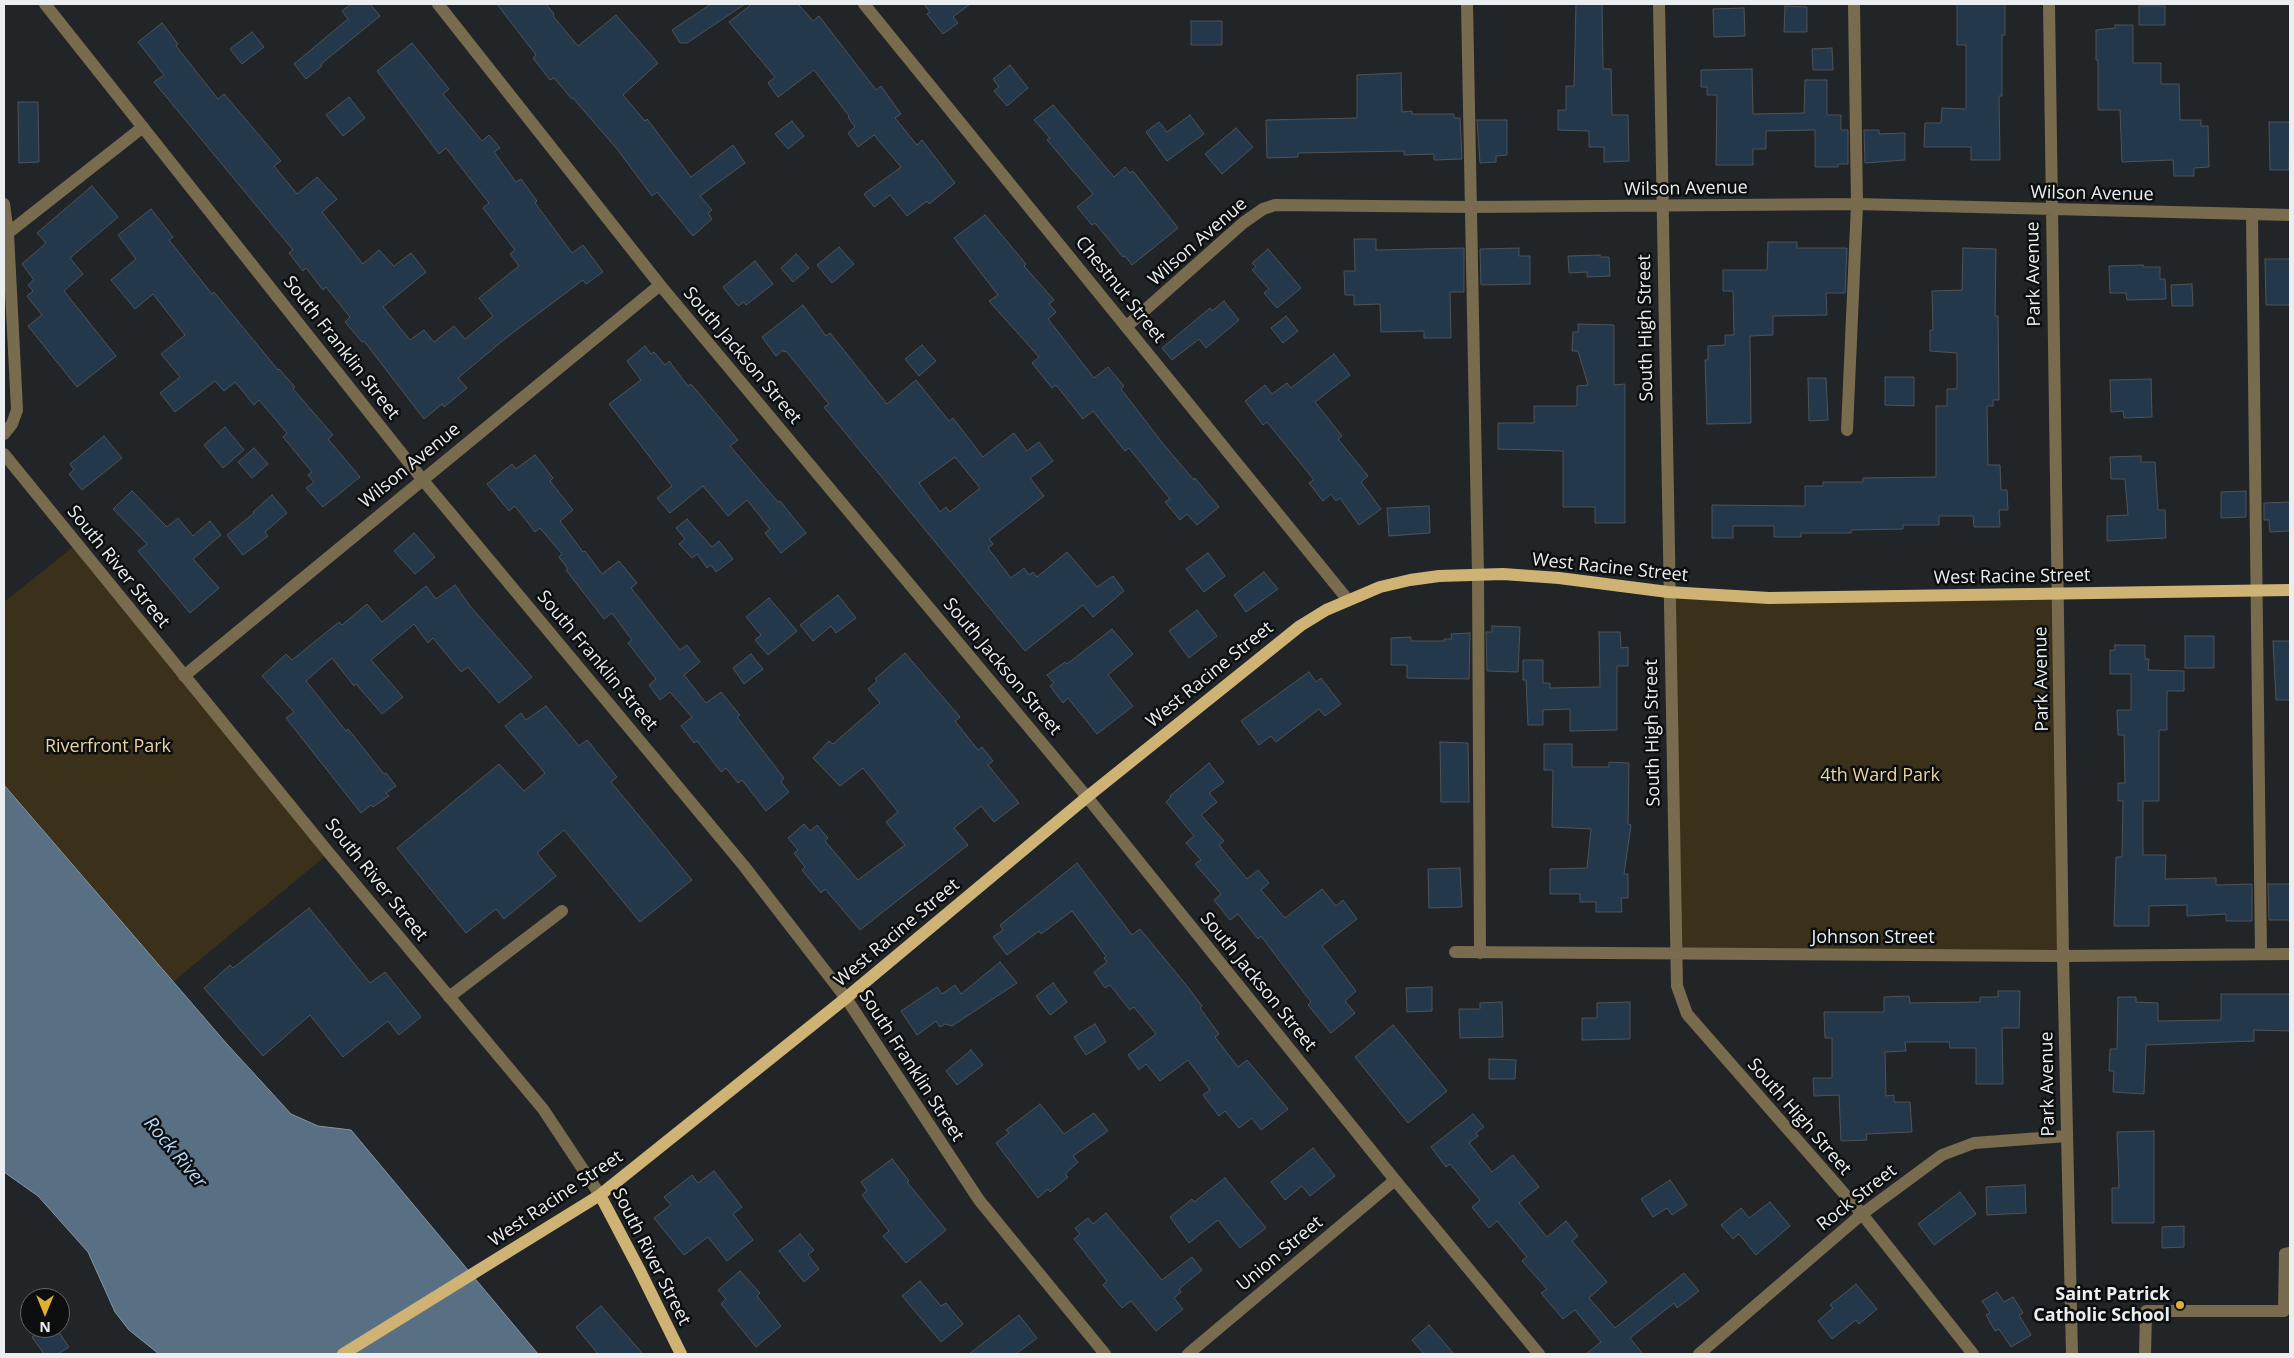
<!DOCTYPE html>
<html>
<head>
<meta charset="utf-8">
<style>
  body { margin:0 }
  #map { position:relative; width:2294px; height:1358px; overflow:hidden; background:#212528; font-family:"Open Sans",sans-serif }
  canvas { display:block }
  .frame { position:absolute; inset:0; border:5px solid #ebeef0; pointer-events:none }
  .north { position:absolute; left:20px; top:1288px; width:50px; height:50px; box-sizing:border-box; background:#0c0e0f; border:1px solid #656869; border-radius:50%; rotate:180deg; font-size:14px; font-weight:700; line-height:20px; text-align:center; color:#ebeef0 }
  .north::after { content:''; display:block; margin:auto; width:18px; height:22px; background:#e0b034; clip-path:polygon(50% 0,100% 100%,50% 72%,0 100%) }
</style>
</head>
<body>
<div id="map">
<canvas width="2294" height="1358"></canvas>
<div class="frame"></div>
<div class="north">N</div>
</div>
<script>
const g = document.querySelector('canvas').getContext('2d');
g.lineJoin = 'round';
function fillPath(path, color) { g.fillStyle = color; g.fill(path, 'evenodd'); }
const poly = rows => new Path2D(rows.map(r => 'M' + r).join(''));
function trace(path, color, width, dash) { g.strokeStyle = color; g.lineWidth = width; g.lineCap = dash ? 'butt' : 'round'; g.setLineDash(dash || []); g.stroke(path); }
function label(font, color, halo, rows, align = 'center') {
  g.font = font + ' "Open Sans",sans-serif'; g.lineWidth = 5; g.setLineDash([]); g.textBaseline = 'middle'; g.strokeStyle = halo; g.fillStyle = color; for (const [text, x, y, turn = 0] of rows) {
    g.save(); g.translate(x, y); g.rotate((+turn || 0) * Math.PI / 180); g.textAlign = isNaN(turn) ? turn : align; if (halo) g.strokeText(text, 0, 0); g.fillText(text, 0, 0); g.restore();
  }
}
fillPath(poly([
  [77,544,329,853,173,982,4,785,4,602],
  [1668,592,2058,594,2063,956,1675,954]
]), '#3b311b');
const water = poly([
  [4,785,226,1043,291,1114,318,1126,351,1130,538,1354,159,1354,129,1330,115,1312,88,1252,38,1196,4,1172,4,785]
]);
fillPath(water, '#597084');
trace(water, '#8596a4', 1);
const building = poly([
  [351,4,370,4,380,16,321,64,322,66,306,79,294,64,348,19,342,11,351,4],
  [497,4,546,4,554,14,553,16,578,46,616,15,658,63,623,95,645,121,647,119,691,177,733,145,745,163,700,196,712,210,708,213,712,219,693,236,657,192,652,196,617,149,573,98,572,99,554,78,550,80,533,58,536,55,497,4],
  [711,4,745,4,687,43,680,43,672,30,711,4],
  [752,4,798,4,813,21,819,16,876,90,881,86,901,114,895,118,917,145,922,140,955,183,929,204,927,201,907,216,890,195,874,207,864,194,901,167,874,135,858,147,848,133,855,127,848,117,849,116,814,70,778,97,768,83,775,77,729,22,752,4],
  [924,4,970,4,953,17,958,23,943,34,927,14,930,12,924,4],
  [1576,4,1602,4,1603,69,1611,69,1612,115,1628,115,1629,161,1604,162,1604,147,1589,147,1589,131,1558,130,1558,110,1566,110,1566,86,1574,86,1576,4],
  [1957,4,2005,4,2005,35,2002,35,2002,96,1999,96,2000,160,1971,160,1971,147,1924,147,1925,123,1941,123,1942,108,1966,109,1966,45,1957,45,1957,4],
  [1785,6,1807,7,1807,32,1784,32,1785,6],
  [2139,6,2165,6,2165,25,2139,25,2139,6],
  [1744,8,1745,36,1714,37,1713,9,1744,8],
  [1191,21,1222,21,1222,45,1191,45,1191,21],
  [162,23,178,44,176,46,218,99,224,94,281,161,274,166,297,194,317,177,337,199,322,212,363,264,379,250,394,266,411,253,426,272,383,307,410,340,424,330,434,342,454,326,465,339,493,316,479,298,519,266,510,254,515,250,483,208,489,203,446,148,439,154,377,71,412,43,449,89,443,94,482,141,489,135,500,148,494,152,516,182,521,179,537,201,535,203,572,253,583,245,603,272,586,284,583,280,506,338,458,378,467,388,444,407,442,404,424,419,364,341,362,342,345,322,350,317,326,287,323,290,306,268,303,271,289,253,293,250,154,82,164,75,138,42,162,23],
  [2115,25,2133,25,2133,63,2161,63,2161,84,2179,84,2180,120,2201,120,2201,126,2208,126,2209,167,2194,168,2194,176,2174,176,2173,160,2122,162,2120,110,2098,110,2098,60,2096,60,2096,30,2115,28,2115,25],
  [252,32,264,47,242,64,230,49,252,32],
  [1832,48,1833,70,1813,70,1812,49,1832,48],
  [1010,65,1028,88,1007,106,994,91,999,87,993,79,1010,65],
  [1752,69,1753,114,1804,113,1805,80,1827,80,1827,115,1841,115,1841,130,1848,130,1848,164,1838,164,1838,167,1815,167,1815,130,1766,131,1766,149,1753,149,1753,165,1716,165,1717,95,1707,95,1707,87,1701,87,1701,70,1752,69],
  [1401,73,1402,112,1412,111,1412,114,1454,114,1454,118,1460,118,1462,159,1434,160,1434,154,1404,155,1404,151,1298,153,1298,157,1267,158,1266,120,1357,118,1357,75,1401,73],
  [349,97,365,118,343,136,326,115,349,97],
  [18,102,38,102,39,162,19,163,18,102],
  [1053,105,1114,177,1125,167,1130,173,1133,171,1178,228,1132,265,1125,256,1123,257,1095,223,1092,225,1077,207,1093,194,1047,140,1050,138,1034,120,1053,105],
  [1190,115,1204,134,1167,161,1146,132,1159,122,1167,132,1190,115],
  [1477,120,1507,120,1507,155,1496,156,1496,162,1480,163,1477,120],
  [792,121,804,136,788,149,775,134,792,121],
  [2269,122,2290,122,2289,170,2270,170,2269,122],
  [1236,128,1253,147,1222,174,1205,154,1236,128],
  [1864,130,1879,130,1879,134,1905,133,1905,160,1865,163,1864,130],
  [92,186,118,217,70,258,83,274,64,291,116,356,77,387,28,326,42,315,27,296,33,291,28,285,34,280,22,264,46,243,37,233,92,186],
  [151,209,173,237,169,240,212,294,214,292,278,370,279,369,295,387,293,389,333,435,328,439,360,477,323,507,306,488,314,482,308,475,312,472,283,437,287,433,259,400,254,405,235,382,224,391,215,381,175,412,160,393,180,377,161,354,185,335,153,294,135,309,111,280,136,259,118,235,151,209],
  [985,215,1026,264,1024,266,1054,300,1049,304,1056,312,1048,319,1094,378,1108,367,1124,386,1121,389,1164,445,1194,480,1195,478,1219,507,1197,525,1187,514,1180,520,1165,502,1170,499,1129,448,1125,451,1093,411,1083,419,1056,385,1052,388,1032,363,1039,357,989,301,998,295,954,238,985,215],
  [1354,239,1376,239,1376,250,1464,248,1464,292,1450,292,1451,338,1424,338,1424,331,1381,332,1380,304,1354,305,1354,295,1345,295,1344,271,1355,271,1354,239],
  [1768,242,1797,242,1797,248,1847,248,1845,293,1826,293,1827,315,1773,316,1773,335,1750,336,1751,423,1707,424,1705,360,1708,360,1708,346,1725,345,1725,335,1734,335,1733,291,1723,291,1723,270,1767,270,1768,242],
  [839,247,854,264,832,283,817,265,839,247],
  [1519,248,1519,256,1530,256,1530,284,1481,285,1480,249,1519,248],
  [1963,248,1996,249,1995,316,1998,316,1999,400,1993,400,1993,406,1987,406,1988,465,2000,465,2001,490,2007,490,2008,510,1999,510,2000,527,1974,527,1973,516,1939,516,1939,525,1903,525,1903,529,1851,530,1851,533,1801,533,1801,537,1774,537,1774,526,1733,526,1733,538,1712,538,1712,505,1805,506,1805,486,1823,486,1823,482,1863,482,1863,478,1936,477,1936,406,1947,406,1947,389,1957,389,1957,353,1930,351,1930,330,1933,330,1932,291,1962,290,1963,248],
  [1268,249,1301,288,1277,308,1264,293,1269,289,1252,270,1256,267,1252,263,1268,249],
  [796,254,809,268,793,282,781,268,796,254],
  [1600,255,1600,257,1609,257,1610,276,1587,277,1587,272,1569,273,1568,256,1600,255],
  [2265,259,2290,259,2290,305,2266,305,2265,259],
  [755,261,773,284,746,305,744,302,738,306,723,287,755,261],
  [2143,265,2143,267,2160,267,2160,279,2165,279,2166,299,2127,300,2126,293,2110,293,2109,266,2143,265],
  [2192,284,2193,306,2172,306,2171,285,2192,284],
  [1224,301,1239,320,1206,348,1199,339,1172,360,1162,348,1210,308,1212,311,1224,301],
  [803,305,826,336,830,333,887,404,916,380,949,421,953,418,983,457,1014,433,1027,451,1039,442,1053,461,1030,478,1044,496,989,539,993,544,988,548,1011,578,1024,568,1029,575,1033,572,1037,577,1067,552,1097,587,1113,576,1124,591,1093,617,1083,605,1025,651,824,407,829,404,786,351,784,352,783,350,776,356,762,337,803,305],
  [955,457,980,488,950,512,946,507,940,512,919,483,955,457],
  [1286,316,1298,331,1283,343,1271,328,1286,316],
  [1578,324,1614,325,1614,385,1625,384,1625,523,1595,523,1595,507,1563,507,1563,451,1498,449,1498,423,1534,423,1534,406,1577,406,1577,386,1588,385,1578,351,1572,351,1573,332,1578,332,1578,324],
  [922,345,936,361,919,376,905,359,922,345],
  [645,346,651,354,654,352,665,365,669,361,688,386,691,384,738,440,730,446,778,502,780,501,806,533,781,553,765,533,770,529,747,500,728,516,703,486,670,513,657,498,672,486,609,404,641,380,627,361,645,346],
  [1334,354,1350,375,1315,402,1342,436,1338,439,1368,476,1361,482,1381,509,1359,525,1340,498,1336,501,1331,494,1323,501,1309,483,1314,480,1267,422,1263,425,1245,401,1265,385,1272,394,1287,383,1291,388,1334,354],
  [1885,377,1914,377,1914,406,1885,405,1885,377],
  [1808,378,1826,378,1828,420,1809,421,1808,378],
  [2151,379,2152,417,2124,418,2123,411,2111,412,2110,380,2151,379],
  [225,427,244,450,223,468,204,445,225,427],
  [104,436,122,458,82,490,69,474,74,470,70,464,104,436],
  [254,448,268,464,252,478,238,462,254,448],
  [535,455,553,478,550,481,573,510,560,521,583,552,585,551,602,574,619,561,637,583,631,588,680,650,687,645,700,662,684,675,706,703,721,692,740,715,737,717,784,778,781,782,789,792,766,811,742,780,738,783,726,768,721,772,697,741,694,743,681,726,692,717,670,692,660,700,649,685,656,679,628,643,632,640,612,613,604,619,566,570,568,569,559,557,562,554,540,528,535,532,515,506,509,511,487,484,512,464,516,469,535,455],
  [2141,456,2141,462,2155,462,2158,510,2165,510,2166,538,2107,541,2107,516,2128,515,2125,479,2111,479,2110,457,2141,456],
  [132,491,167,527,178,518,193,536,210,521,221,535,193,559,219,588,190,613,138,551,147,544,113,509,132,491],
  [2246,491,2246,517,2221,518,2221,492,2246,491],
  [272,495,287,513,265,532,268,536,243,555,227,535,254,513,253,512,272,495],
  [2290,502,2290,531,2270,532,2269,520,2264,520,2264,503,2290,502],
  [1429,506,1430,533,1389,536,1387,508,1429,506],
  [687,519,712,547,719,541,733,559,716,572,711,565,707,568,697,554,692,558,679,544,685,539,676,528,687,519],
  [414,533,435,557,415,574,394,551,414,533],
  [1208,553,1225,576,1204,592,1186,569,1208,553],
  [1264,572,1278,589,1246,612,1234,595,1264,572],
  [455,585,470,606,532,677,499,703,468,667,461,672,433,638,428,643,414,624,371,660,403,697,382,714,356,684,354,686,332,658,306,681,346,731,348,729,384,774,386,773,396,786,386,793,389,796,373,807,371,805,361,813,286,718,294,712,262,676,286,654,292,660,339,622,342,625,367,604,382,622,426,586,436,599,455,585],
  [838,595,856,618,836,633,831,626,813,641,800,625,838,595],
  [769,598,797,631,768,655,755,640,761,635,746,617,769,598],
  [1197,610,1217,636,1189,658,1169,631,1197,610],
  [1492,626,1520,627,1518,672,1487,671,1486,632,1492,632,1492,626],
  [1112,629,1133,654,1108,675,1133,706,1097,734,1068,698,1063,703,1050,686,1054,683,1047,675,1065,662,1067,664,1112,629],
  [1599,632,1620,632,1621,648,1628,647,1628,666,1617,666,1617,730,1570,731,1570,709,1543,710,1543,725,1528,725,1526,680,1523,680,1523,660,1543,660,1543,683,1550,683,1550,688,1600,687,1599,632],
  [1470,633,1469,679,1407,678,1407,665,1391,665,1391,638,1411,637,1411,641,1445,641,1444,639,1452,639,1451,634,1470,633],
  [2185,636,2214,636,2214,668,2185,668,2185,636],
  [2273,641,2290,641,2290,700,2276,700,2273,641],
  [2115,645,2145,645,2145,659,2149,659,2148,670,2184,671,2184,691,2167,691,2167,730,2159,730,2159,801,2143,801,2143,855,2166,855,2165,879,2216,878,2216,885,2252,884,2252,921,2226,921,2226,914,2187,916,2187,905,2149,906,2149,926,2114,926,2116,857,2122,857,2123,801,2118,801,2118,783,2125,783,2124,735,2118,735,2117,710,2131,710,2131,674,2110,674,2110,650,2115,650,2115,645],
  [905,653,960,717,955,721,978,750,982,747,993,761,988,765,1019,803,994,822,981,806,954,828,968,845,860,930,825,889,821,893,802,870,805,867,794,853,798,850,788,838,804,824,810,831,817,825,828,838,825,841,858,880,905,845,886,822,898,812,863,768,840,786,813,758,829,741,833,744,880,703,868,689,877,681,875,679,905,653],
  [751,654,763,669,744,684,733,668,751,654],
  [1309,672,1316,682,1321,678,1341,704,1325,716,1319,709,1276,742,1271,736,1259,745,1241,721,1309,672],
  [546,706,579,746,587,740,617,777,611,782,692,880,640,922,564,830,537,853,556,876,504,919,496,909,466,933,397,848,499,764,524,791,545,773,505,726,521,713,526,720,546,706],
  [1440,742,1468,743,1469,802,1441,802,1440,742],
  [1544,744,1572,744,1572,767,1609,767,1609,762,1629,763,1628,824,1631,825,1624,874,1628,874,1628,898,1621,898,1622,912,1596,912,1596,902,1580,902,1580,894,1550,894,1550,869,1587,868,1591,829,1552,827,1553,770,1544,770,1544,744],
  [1209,763,1224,782,1209,793,1217,802,1201,815,1224,841,1219,845,1247,879,1258,870,1269,883,1261,890,1285,918,1322,889,1336,906,1343,900,1357,919,1322,946,1356,991,1345,1001,1355,1013,1331,1033,1308,1005,1311,1002,1261,936,1258,939,1238,914,1230,920,1214,900,1221,894,1195,864,1201,860,1186,843,1194,836,1166,802,1171,797,1170,796,1209,763],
  [1077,863,1132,935,1140,929,1187,986,1202,1006,1200,1008,1219,1034,1215,1037,1238,1067,1247,1060,1288,1109,1261,1130,1252,1118,1239,1128,1225,1111,1219,1116,1203,1095,1210,1090,1188,1060,1160,1081,1146,1064,1139,1070,1128,1055,1156,1034,1134,1007,1130,1010,1110,985,1105,988,1094,972,1107,962,1104,958,1106,956,1072,911,1041,934,1039,931,1007,955,993,937,1003,930,1000,925,1077,863],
  [1460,868,1462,907,1429,908,1428,869,1460,868],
  [2268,884,2290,884,2290,920,2269,920,2268,884],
  [309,908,370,983,385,972,421,1017,399,1035,388,1021,343,1057,310,1015,263,1056,204,988,230,965,233,968,309,908],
  [1000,962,1017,983,952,1026,945,1024,940,1027,936,1021,917,1035,901,1011,937,987,942,994,955,985,961,994,1000,962],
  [1053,983,1067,1002,1050,1015,1036,996,1053,983],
  [1432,987,1432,1011,1407,1012,1406,988,1432,987],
  [1998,991,2020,991,2019,1028,2002,1028,2003,1084,1976,1084,1976,1048,1950,1048,1949,1042,1905,1042,1906,1051,1885,1052,1886,1096,1894,1095,1894,1102,1910,1102,1912,1132,1866,1134,1867,1140,1841,1141,1839,1095,1814,1096,1813,1078,1832,1078,1832,1038,1825,1038,1824,1012,1884,1012,1884,997,1909,996,1910,1003,1980,1002,1980,997,1998,997,1998,991],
  [2221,994,2290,994,2290,1031,2254,1030,2254,1041,2146,1045,2144,1094,2113,1092,2114,1071,2109,1071,2110,1049,2117,1049,2118,997,2136,997,2136,1002,2158,1003,2158,1021,2221,1020,2221,994],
  [1502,1002,1503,1037,1460,1038,1459,1009,1480,1009,1480,1003,1502,1002],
  [1630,1002,1630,1039,1582,1040,1582,1018,1597,1018,1597,1003,1630,1002],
  [1095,1024,1106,1042,1086,1055,1074,1037,1095,1024],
  [1393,1025,1447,1091,1408,1123,1355,1057,1393,1025],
  [971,1050,983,1065,957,1085,946,1071,971,1050],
  [1489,1059,1516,1060,1515,1079,1489,1079,1489,1059],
  [1040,1104,1064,1134,1094,1113,1108,1131,1073,1156,1078,1162,1065,1174,1068,1177,1050,1192,1048,1189,1038,1198,996,1143,1009,1133,1006,1130,1040,1104],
  [1473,1114,1484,1127,1476,1133,1478,1136,1469,1143,1492,1172,1513,1155,1539,1187,1519,1203,1547,1237,1566,1221,1578,1236,1572,1241,1607,1282,1589,1298,1615,1328,1684,1273,1699,1291,1677,1308,1674,1303,1630,1338,1643,1354,1586,1354,1601,1342,1575,1310,1563,1319,1541,1293,1547,1289,1522,1261,1527,1257,1497,1221,1489,1228,1472,1207,1480,1200,1450,1164,1446,1167,1431,1147,1473,1114],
  [2154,1131,2154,1223,2112,1223,2112,1188,2119,1188,2117,1132,2154,1131],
  [1313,1148,1335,1176,1310,1196,1302,1186,1285,1200,1271,1182,1313,1148],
  [892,1159,909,1181,907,1182,946,1230,906,1263,883,1236,889,1231,862,1195,867,1191,861,1182,892,1159],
  [714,1171,742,1207,733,1214,753,1240,727,1261,708,1237,684,1255,654,1218,671,1205,664,1197,692,1175,698,1183,714,1171],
  [1225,1178,1266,1228,1240,1248,1218,1220,1189,1243,1170,1217,1192,1199,1194,1202,1225,1178],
  [1670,1180,1687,1205,1672,1215,1667,1208,1653,1217,1641,1199,1670,1180],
  [2025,1185,2026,1213,1987,1215,1986,1187,2025,1185],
  [1960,1192,1976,1214,1934,1245,1918,1224,1960,1192],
  [1770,1202,1790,1226,1756,1255,1739,1234,1733,1239,1721,1225,1741,1208,1749,1218,1770,1202],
  [1106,1213,1162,1280,1192,1257,1202,1270,1179,1289,1181,1292,1174,1298,1183,1309,1156,1331,1131,1301,1122,1308,1103,1285,1107,1281,1074,1239,1080,1234,1075,1228,1088,1218,1093,1224,1106,1213],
  [2184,1226,2184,1247,2162,1248,2162,1227,2184,1226],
  [800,1234,814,1250,808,1255,819,1269,804,1282,779,1251,800,1234],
  [740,1271,760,1293,757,1296,781,1326,756,1347,721,1304,726,1299,718,1290,740,1271],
  [920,1281,941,1306,946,1303,963,1324,941,1342,902,1296,920,1281],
  [1856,1284,1877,1309,1859,1324,1856,1320,1832,1339,1818,1321,1833,1308,1830,1305,1856,1284],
  [1997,1292,2004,1302,2013,1297,2023,1313,2019,1315,2031,1335,2011,1347,1999,1329,1995,1331,1986,1315,1990,1313,1982,1301,1997,1292],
  [601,1306,643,1354,598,1354,576,1327,601,1306],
  [1019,1315,1037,1338,1016,1354,969,1354,1019,1315],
  [1429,1325,1454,1354,1424,1354,1412,1340,1429,1325],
  [45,1328,56,1328,69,1347,58,1354,44,1354,32,1337,45,1328]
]);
fillPath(building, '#23394b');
trace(building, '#4f5357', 1);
trace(poly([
  [45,4,422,479,744,866,846,998,979,1200,1105,1354],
  [438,4,660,285,1087,797,1395,1180,1539,1354],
  [864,4,1348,600],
  [1467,4,1478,574,1480,953],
  [1659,4,1677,986,1687,1014,1862,1214,1973,1354],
  [2049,4,2063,956,2072,1354],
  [4,204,8,233,17,410,12,424,4,434],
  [2252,215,2261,954],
  [8,233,143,127],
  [1127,326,1243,223,1263,209,1275,205,1472,207,1857,204,2290,215],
  [1847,430,1857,204,1854,4],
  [4,454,329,853,543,1109,600,1195],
  [184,676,660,285],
  [1455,952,2063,956,2290,954],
  [449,997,562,911],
  [1188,1354,1395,1180],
  [1699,1354,1862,1214,1942,1155,1974,1143,2067,1136],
  [2145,1354,2146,1311,2284,1311,2285,1254,2290,1253]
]), '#796b4e', 12);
trace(poly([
  [600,1195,639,1269,681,1354],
  [343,1354,600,1195,846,998,1087,797,1300,626,1326,610,1380,587,1410,580,1439,576,1503,574,1559,578,1668,592,1769,598,2290,590]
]), '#cfb374', 12);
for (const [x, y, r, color] of [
  [2180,1305,5,"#e0b034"]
]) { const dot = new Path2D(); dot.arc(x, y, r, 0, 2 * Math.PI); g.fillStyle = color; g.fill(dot); trace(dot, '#0c0e0f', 2); }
label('18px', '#ebeef0', '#0c0e0f', [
  ["Wilson Avenue",1686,189,-1],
  ["Wilson Avenue",2092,194,1],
  ["Wilson Avenue",1198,242,-41],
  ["Park Avenue",2034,274,-91],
  ["Chestnut Street",1120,290,51],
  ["South High Street",1646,328,-91],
  ["South Franklin Street",341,348,52],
  ["South Jackson Street",742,356,50],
  ["Wilson Avenue",410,466,-39],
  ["South River Street",118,567,51],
  ["West Racine Street",1610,568,6],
  ["West Racine Street",2012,577,-1],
  ["South Franklin Street",597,661,50],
  ["South Jackson Street",1002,667,50],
  ["West Racine Street",1210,675,-39],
  ["Park Avenue",2042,679,-91],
  ["South High Street",1653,733,-91],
  ["South River Street",376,880,51],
  ["West Racine Street",897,933,-40],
  ["Johnson Street",1873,938],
  ["South Jackson Street",1258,982,51],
  ["South Franklin Street",911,1066,57],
  ["Park Avenue",2048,1084,-91],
  ["South High Street",1799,1117,49],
  ["Rock Street",1857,1198,-38],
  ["West Racine Street",556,1199,-34],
  ["Union Street",1280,1254,-40],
  ["South River Street",651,1257,63]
]);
label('18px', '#ead39f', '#0c0e0f', [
  ["Riverfront Park",108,747],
  ["4th Ward Park",1880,776]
]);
label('bold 18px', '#ebeef0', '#0c0e0f', [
  ["Saint Patrick",2170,1295],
  ["Catholic School",2170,1316]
], 'right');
label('italic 19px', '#b4d7f7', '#0c0e0f', [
  ["Rock River",175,1153,50]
]);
</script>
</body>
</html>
